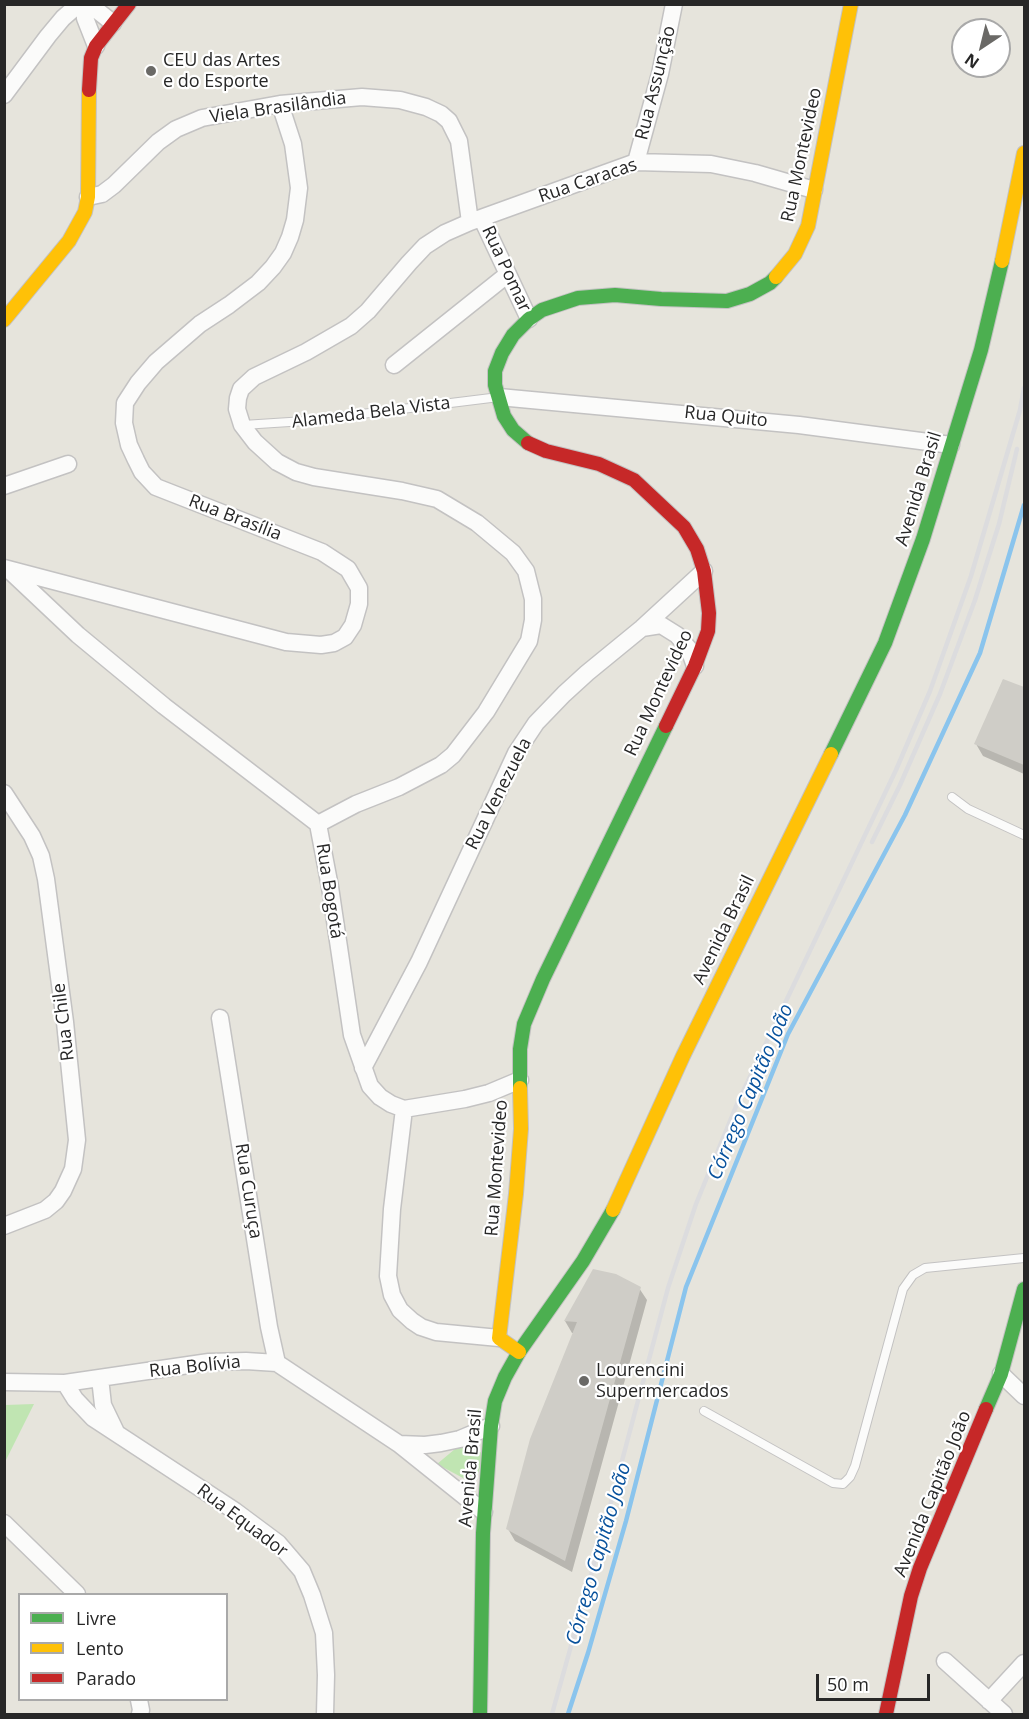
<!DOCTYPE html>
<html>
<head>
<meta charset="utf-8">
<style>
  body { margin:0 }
  #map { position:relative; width:1029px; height:1719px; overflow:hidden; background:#e6e4dc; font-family:"Open Sans",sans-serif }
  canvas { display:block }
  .frame { position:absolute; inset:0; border:6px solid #272727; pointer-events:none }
  .legend { position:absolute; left:18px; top:1593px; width:210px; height:108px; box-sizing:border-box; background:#fff; border:2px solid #a9a9a9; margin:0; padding:8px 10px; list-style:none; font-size:18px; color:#272727 }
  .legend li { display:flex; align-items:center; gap:12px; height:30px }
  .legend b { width:30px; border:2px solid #a9a9a9 }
  .north { position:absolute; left:951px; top:18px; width:60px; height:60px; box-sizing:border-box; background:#fff; border:2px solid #a9a9a9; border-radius:50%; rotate:215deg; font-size:16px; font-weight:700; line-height:24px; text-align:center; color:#272727 }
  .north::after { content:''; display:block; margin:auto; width:21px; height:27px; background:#6a6966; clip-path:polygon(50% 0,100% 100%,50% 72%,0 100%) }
  .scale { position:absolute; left:816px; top:1674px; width:114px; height:27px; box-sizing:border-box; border:3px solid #272727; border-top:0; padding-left:8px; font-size:18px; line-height:21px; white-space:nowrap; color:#272727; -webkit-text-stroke:4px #fff; paint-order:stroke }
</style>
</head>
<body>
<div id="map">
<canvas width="1029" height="1719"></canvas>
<div class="frame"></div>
<ul class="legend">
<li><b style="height:8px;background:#4caf50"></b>Livre</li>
<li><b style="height:8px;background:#ffc107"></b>Lento</li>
<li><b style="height:8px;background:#c62828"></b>Parado</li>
</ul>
<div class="north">N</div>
<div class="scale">50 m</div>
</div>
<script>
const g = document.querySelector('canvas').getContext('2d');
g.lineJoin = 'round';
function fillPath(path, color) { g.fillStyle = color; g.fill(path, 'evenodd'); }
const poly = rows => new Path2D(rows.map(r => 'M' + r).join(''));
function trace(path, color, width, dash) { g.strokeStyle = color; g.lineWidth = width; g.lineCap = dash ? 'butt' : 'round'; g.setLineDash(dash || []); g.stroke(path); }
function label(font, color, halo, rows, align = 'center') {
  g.font = font + ' "Open Sans",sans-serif'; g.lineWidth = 4.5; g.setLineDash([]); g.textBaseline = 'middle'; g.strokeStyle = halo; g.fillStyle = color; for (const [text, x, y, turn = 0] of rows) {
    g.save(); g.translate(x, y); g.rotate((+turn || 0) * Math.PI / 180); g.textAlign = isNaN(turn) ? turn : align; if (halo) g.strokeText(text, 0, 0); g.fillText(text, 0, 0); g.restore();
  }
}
fillPath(poly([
  [34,1404,5,1462,5,1405],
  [473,1442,484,1457,474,1484,437,1464,455,1449]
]), '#c0e5b2');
fillPath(poly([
  [1003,680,1024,689,1024,774,983,756,976,744],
  [639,1288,647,1300,572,1572,515,1541,508,1529,574,1333,572,1333,565,1321]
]), '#0003');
trace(poly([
  [568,1714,588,1653,626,1521,686,1287,788,1034,905,815,980,653,1024,505]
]), '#8ac4ed', 4.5);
fillPath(poly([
  [1003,679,1024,687,1024,765,974,744],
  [593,1269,616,1274,641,1287,565,1561,506,1529,530,1439,577,1322,564,1321]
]), '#cfcdc7');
const lane = poly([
  [243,425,305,421,499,397],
  [952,797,968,809,1024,835],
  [704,1411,833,1483,843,1484,850,1477,855,1466,903,1289,913,1275,925,1268,1024,1258]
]);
const street = poly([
  [84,4,85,18,96,46],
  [89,4,113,23],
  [4,95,48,36,63,18,79,4],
  [636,162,660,74,674,4],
  [88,197,102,194,114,185,158,142,176,129,202,118,280,104,362,97,400,100,426,107,441,114,449,121,459,141,470,222],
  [482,219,529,319],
  [394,365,508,274],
  [499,397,799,425,951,445],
  [4,486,68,464],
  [4,568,286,642,321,645,334,643,345,637,353,625,359,604,359,588,348,569,322,552,156,487,142,472,136,460,129,445,124,423,125,403,138,383,156,362,200,324,229,305,258,283,273,267,283,253,290,237,295,220,299,188,293,144,280,104],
  [9,570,78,635,164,706,318,824,330,887,352,1035,370,1086,380,1097,391,1104,404,1109,465,1099,489,1093,520,1080],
  [642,628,661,625,677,635,689,649,695,666],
  [4,793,32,836,41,856,46,879,65,1022,77,1140,73,1169,63,1191,56,1201,45,1210,4,1226],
  [318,824,356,804,399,787,441,765,453,755,486,712,529,641,533,620,533,599,526,571,513,553,477,523,437,499,402,491,314,477,296,472,277,462,255,442,242,425,237,409,238,398,241,389,254,377,306,352,351,326,368,311,409,263,425,246,445,233,470,222,636,162,711,164,755,173,814,190],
  [220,1018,269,1327,277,1363],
  [363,1068,419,962,516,753,536,723,564,694,587,673,642,628,704,571],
  [404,1109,392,1209,388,1276,392,1295,400,1310,412,1321,421,1327,436,1332,499,1338],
  [1001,1374,1024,1396],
  [100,1378,103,1405,116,1432],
  [4,1382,65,1383,209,1362,246,1361,277,1363,399,1444,484,1512],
  [65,1383,75,1399,93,1418,235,1511,278,1543,302,1571,312,1595,324,1633,326,1675,325,1714],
  [399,1444,425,1445,441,1443,460,1439,491,1426],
  [4,1523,77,1594],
  [945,1661,1004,1714],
  [139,1700,141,1710,140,1714],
  [989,1701,1024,1663]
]);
const fast = poly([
  [528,443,513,430,504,416,495,385,495,371,502,353,513,335,529,319,542,310,578,298,615,295,661,299,727,301,750,294,770,283,776,277],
  [831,754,885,643,923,539,981,350,1002,261],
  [520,1088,520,1049,524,1024,543,979,666,726],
  [986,1409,1001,1374,1024,1289],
  [480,1714,483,1533,491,1426,495,1401,505,1377,519,1352,583,1261,613,1210]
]);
const slow = poly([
  [1002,261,1024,153],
  [776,277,795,254,808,226,851,4],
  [4,320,69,241,85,212,88,197,89,90],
  [613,1210,683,1056,831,754],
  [519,1352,499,1338,516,1194,521,1129,520,1088]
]);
const jam = poly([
  [89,90,91,58,96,46,129,4],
  [528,443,546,451,599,464,634,480,684,527,697,549,704,571,709,613,708,631,695,666,666,726],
  [886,1714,911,1596,920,1568,986,1409]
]);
trace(lane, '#c3c2c2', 10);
trace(street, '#c3c2c2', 19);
trace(fast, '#c3c2c2', 16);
trace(slow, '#c3c2c2', 16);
trace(jam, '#c3c2c2', 16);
trace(lane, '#fbfbfa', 8);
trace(street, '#fbfbfa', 16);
trace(fast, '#4caf50', 14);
trace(slow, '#ffc107', 14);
trace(jam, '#c62828', 14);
trace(poly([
  [872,842,900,785,940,694,975,600,999,524,1017,449],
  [552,1714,606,1521,668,1288,696,1204,737,1104,896,770,930,691,971,576,1020,410,1024,388]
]), '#dcdcde', 4.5);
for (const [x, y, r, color] of [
  [151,71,6,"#6a6966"],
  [584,1381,6,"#6a6966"]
]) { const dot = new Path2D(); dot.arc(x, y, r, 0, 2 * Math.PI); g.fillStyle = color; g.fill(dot); trace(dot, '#fff', 2); }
label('18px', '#272727', '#fff', [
  ["CEU das Artes",163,61],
  ["e do Esporte",163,82],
  ["Lourencini",596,1371],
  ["Supermercados",596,1392]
], 'left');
label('18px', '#272727', '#fff', [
  ["Rua Assunção",656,83,-76],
  ["Viela Brasilândia",278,108,-8],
  ["Rua Montevideo",802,155,-78],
  ["Rua Caracas",588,181,-19],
  ["Rua Pomar",506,269,65],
  ["Alameda Bela Vista",371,413,-7],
  ["Rua Quito",726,417,6],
  ["Avenida Brasil",919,489,-73],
  ["Rua Brasília",235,518,21],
  ["Rua Montevideo",659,693,-65],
  ["Rua Venezuela",499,794,-63],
  ["Rua Bogotá",329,891,81],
  ["Avenida Brasil",724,930,-64],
  ["Rua Chile",64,1022,-97],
  ["Rua Montevideo",497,1168,-86],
  ["Rua Curuça",248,1191,81],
  ["Rua Bolívia",195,1367,-6],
  ["Avenida Brasil",471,1468,-85],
  ["Avenida Capitão João",933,1494,-68],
  ["Rua Equador",242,1521,37]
]);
label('italic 20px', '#07519c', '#fff', [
  ["Córrego Capitão João",751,1092,-67],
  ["Córrego Capitão João",599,1554,-74]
]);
</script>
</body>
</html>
